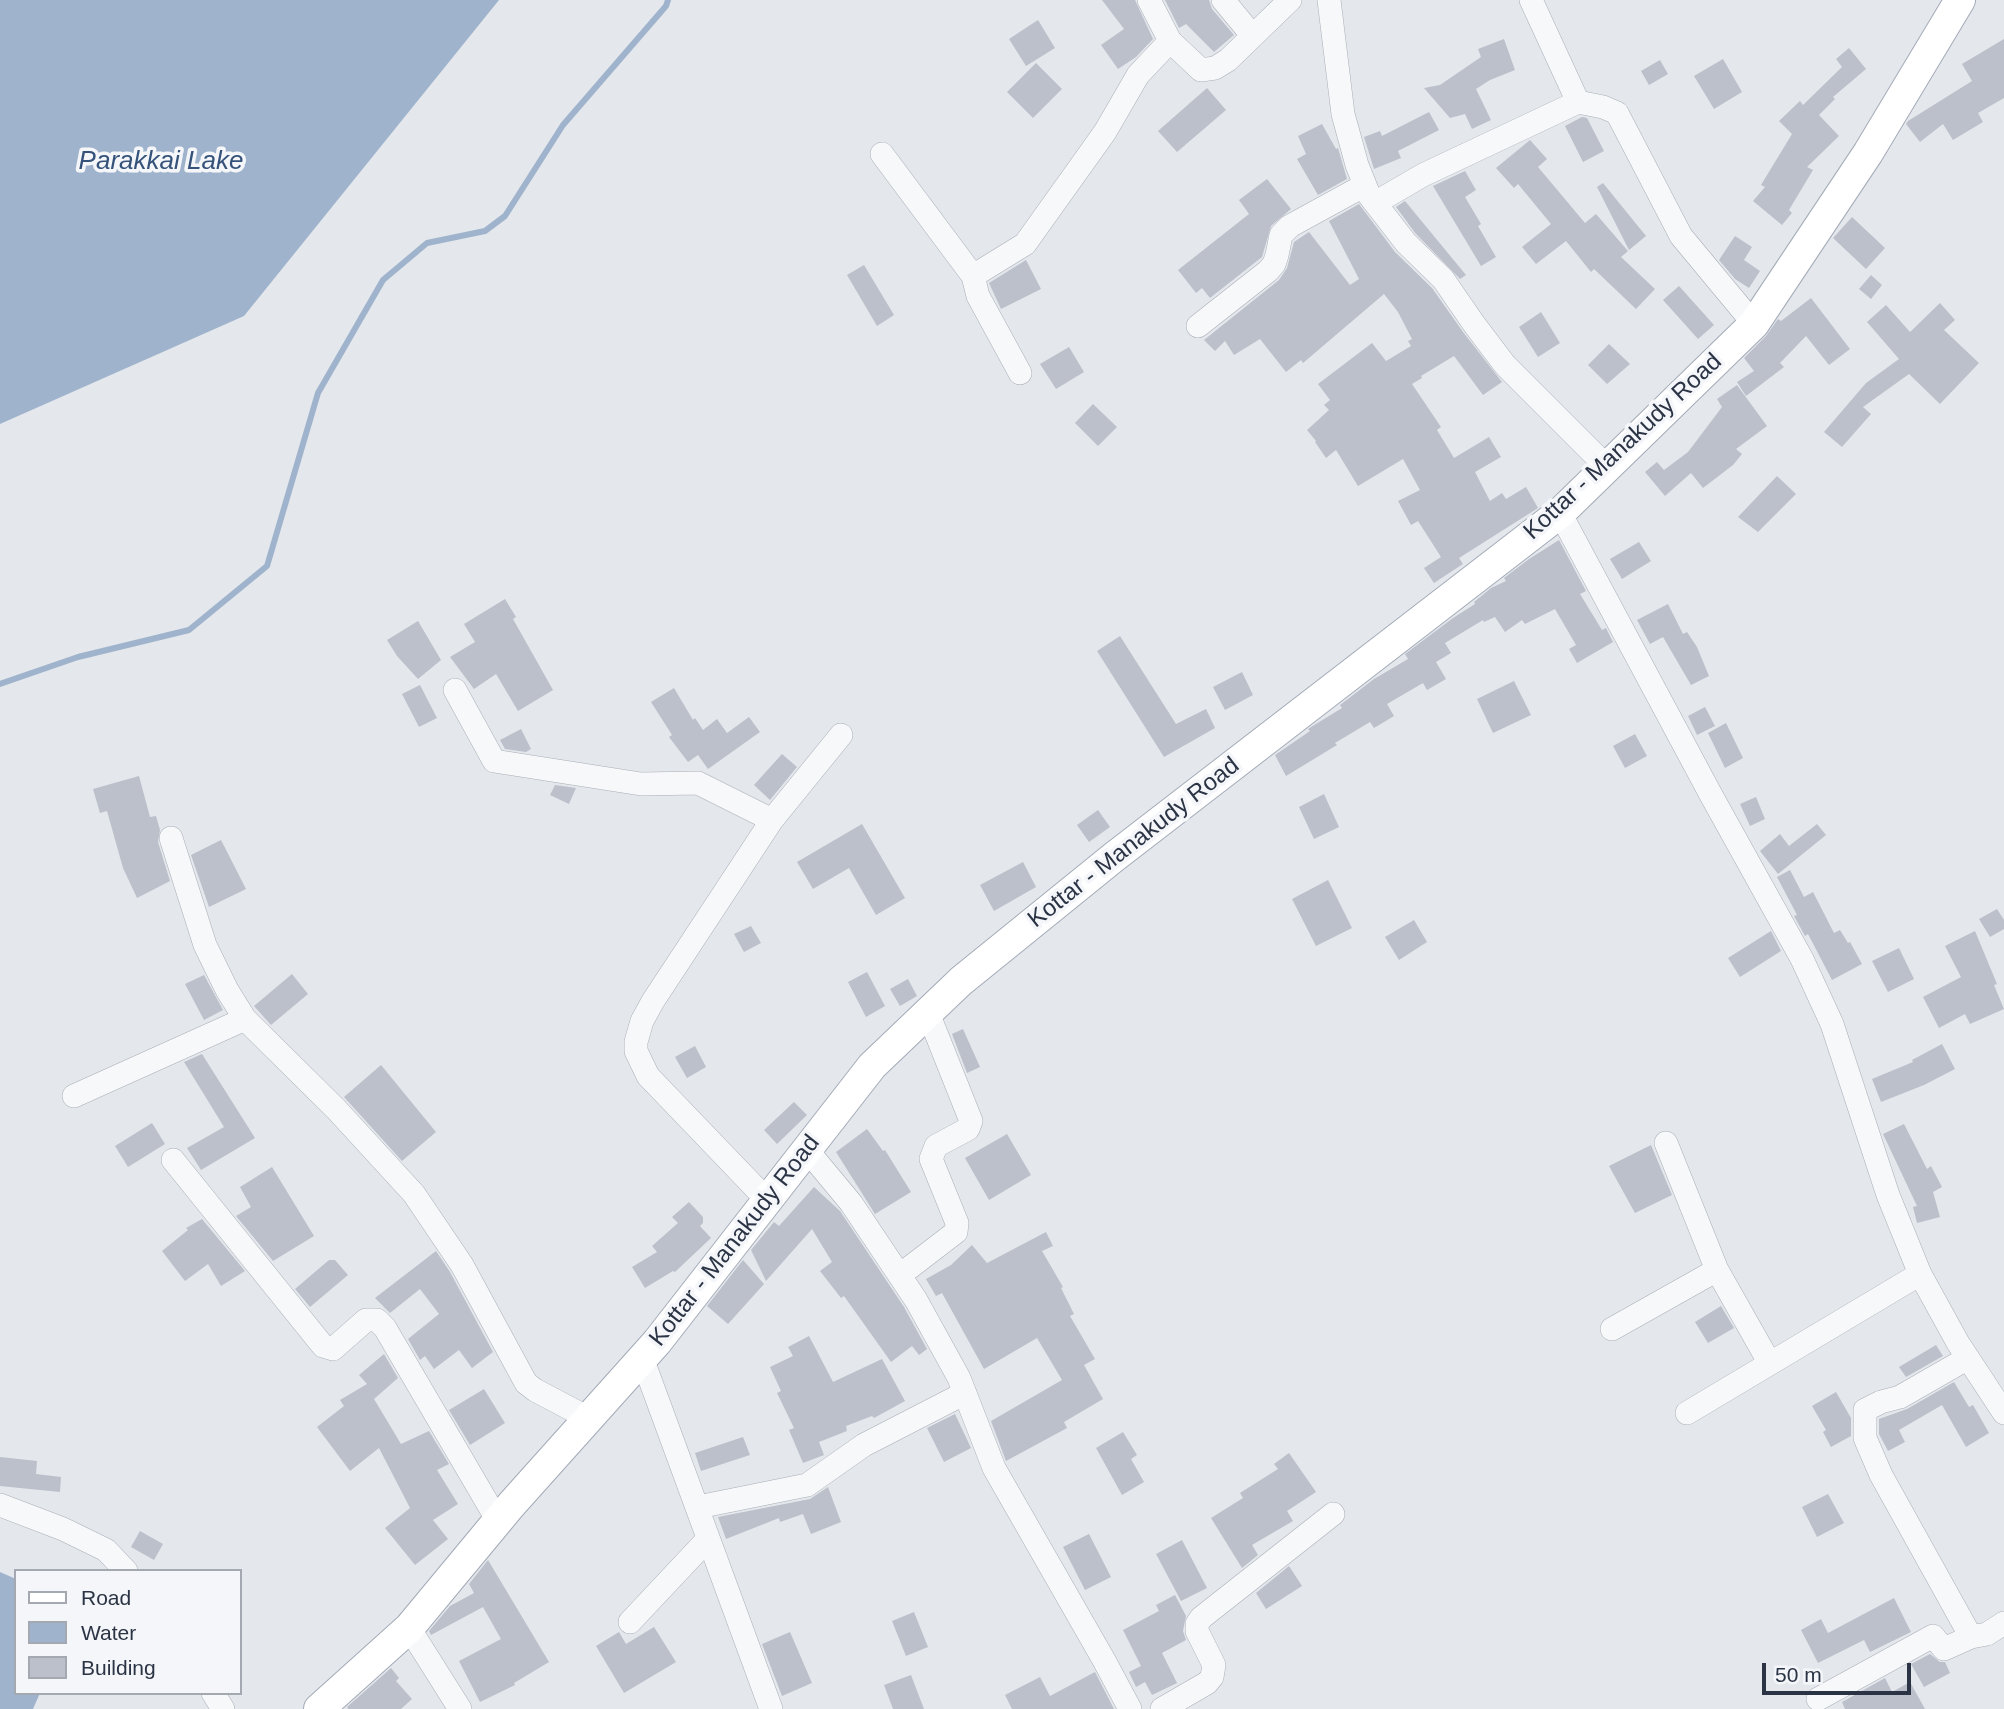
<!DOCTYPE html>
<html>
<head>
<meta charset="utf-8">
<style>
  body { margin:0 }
  #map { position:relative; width:2004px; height:1709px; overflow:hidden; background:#e4e7ec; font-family:Arial,sans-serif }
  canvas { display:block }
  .legend { position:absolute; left:14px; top:1569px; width:228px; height:126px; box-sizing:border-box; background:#f4f6f9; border:2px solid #a4a8b1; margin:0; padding:9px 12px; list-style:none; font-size:21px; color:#2b3445 }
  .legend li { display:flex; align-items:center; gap:14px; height:35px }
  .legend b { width:35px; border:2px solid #a4a8b1 }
  .scale { position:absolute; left:1762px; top:1663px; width:149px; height:32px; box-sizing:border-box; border:4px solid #2b3445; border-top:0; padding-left:9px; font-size:21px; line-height:24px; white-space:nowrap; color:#2b3445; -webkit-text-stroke:5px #f4f6f9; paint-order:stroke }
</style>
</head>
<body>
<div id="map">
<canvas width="2004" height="1709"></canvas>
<ul class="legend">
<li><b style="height:9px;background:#fff"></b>Road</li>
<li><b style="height:19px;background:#9fb4cc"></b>Water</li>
<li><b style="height:19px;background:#bbc0ca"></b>Building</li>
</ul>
<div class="scale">50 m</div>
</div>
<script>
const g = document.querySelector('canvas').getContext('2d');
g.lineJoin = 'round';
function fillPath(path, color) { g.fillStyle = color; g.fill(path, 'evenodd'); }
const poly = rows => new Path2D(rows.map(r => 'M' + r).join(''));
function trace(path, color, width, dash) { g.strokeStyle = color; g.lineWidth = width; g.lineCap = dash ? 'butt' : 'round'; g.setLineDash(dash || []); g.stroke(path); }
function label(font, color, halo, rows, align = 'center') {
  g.font = font + ' Arial,sans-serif'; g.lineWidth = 7; g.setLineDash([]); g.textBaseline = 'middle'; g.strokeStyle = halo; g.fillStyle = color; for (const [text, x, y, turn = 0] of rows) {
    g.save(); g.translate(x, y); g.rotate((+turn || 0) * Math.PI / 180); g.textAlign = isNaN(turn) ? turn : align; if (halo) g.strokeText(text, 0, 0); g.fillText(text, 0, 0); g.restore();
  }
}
fillPath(poly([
  [0,0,499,0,244,316,0,424],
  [0,1572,16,1579,16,1693,40,1693,33,1709,0,1709]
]), '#9fb4cc');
trace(poly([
  [0,684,78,657,189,630,267,566,318,393,383,280,427,243,485,231,505,216,563,125,666,6,668,0]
]), '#9fb4cc', 6);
fillPath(poly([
  [1102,0,1135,0,1153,39,1136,57,1118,69,1101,45,1124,29],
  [1165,0,1209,0,1212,9,1234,35,1214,52,1186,24,1179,28],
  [1038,20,1055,48,1026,66,1009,39],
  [1504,39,1515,70,1490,80,1476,89,1491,120,1472,129,1465,114,1450,118,1424,88,1440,85,1481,57,1478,49],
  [2004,39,2004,98,1978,113,1983,122,1953,140,1943,124,1920,142,1906,124,1908,121,1972,81,1962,64],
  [1849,48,1866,69,1833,97,1835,99,1819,115,1839,136,1807,167,1813,170,1789,210,1792,213,1782,225,1753,201,1765,187,1761,185,1792,134,1779,121,1800,101,1803,105,1842,67,1836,59],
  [1723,59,1742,92,1714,109,1694,76],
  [1660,60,1668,74,1649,85,1641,71],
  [1036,63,1062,89,1033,118,1007,92],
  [1207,88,1226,110,1177,152,1158,131],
  [1429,112,1439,130,1398,151,1401,158,1374,169,1364,137,1380,131,1382,136],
  [1582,117,1587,118,1604,151,1583,162,1565,126],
  [1322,124,1336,149,1338,148,1347,179,1318,195,1297,159,1306,154,1298,136],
  [1530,140,1547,159,1538,167,1585,223,1596,214,1628,251,1621,257,1655,289,1636,309,1594,269,1591,272,1566,241,1536,264,1522,247,1551,224,1518,184,1514,188,1496,168],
  [1465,171,1476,190,1465,197,1481,224,1478,226,1496,257,1481,266,1433,186],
  [1267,179,1291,209,1271,226,1262,257,1210,298,1202,288,1196,293,1178,270,1249,214,1239,200],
  [1603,183,1646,236,1629,250,1597,187],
  [1405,201,1466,275,1460,279,1416,234,1396,207],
  [1359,204,1395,252,1432,288,1463,332,1502,382,1483,395,1454,356,1421,376,1422,378,1412,384,1441,427,1437,430,1454,458,1489,437,1501,457,1475,472,1490,501,1502,493,1506,499,1526,487,1538,508,1459,558,1463,564,1434,583,1424,568,1441,557,1418,521,1411,525,1398,501,1420,490,1403,459,1358,486,1336,450,1326,458,1315,442,1316,441,1307,430,1329,410,1324,405,1330,400,1318,384,1372,343,1386,361,1411,346,1408,341,1412,339,1398,312,1384,294,1303,363,1301,360,1286,372,1260,339,1234,355,1225,341,1215,351,1204,340,1279,280,1287,268,1294,242,1309,232,1350,285,1359,279,1329,221],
  [1852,217,1885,248,1866,269,1833,238],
  [1735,236,1752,247,1744,260,1760,271,1749,288,1735,279,1719,260],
  [1026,260,1041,289,1001,309,989,283],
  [864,265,894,315,877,326,847,275],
  [1871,275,1882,285,1871,299,1859,289],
  [1679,286,1714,325,1698,339,1663,300],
  [1811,298,1850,349,1829,365,1806,336,1780,363,1784,367,1746,396,1737,382,1754,371,1744,358,1766,336,1778,319,1781,321],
  [1940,303,1955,320,1944,330,1979,363,1940,404,1909,374,1863,407,1871,414,1842,447,1824,432,1866,383,1899,359,1867,322,1886,305,1910,332],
  [1541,312,1560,343,1538,357,1519,327],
  [1609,344,1630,364,1607,384,1588,365],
  [1069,347,1084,372,1056,389,1040,364],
  [1737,385,1767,426,1736,449,1742,454,1733,465,1703,488,1691,473,1665,496,1645,472,1657,462,1664,470,1688,452,1722,407,1717,399],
  [1093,404,1117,427,1098,446,1075,423],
  [1777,476,1796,494,1758,532,1738,517],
  [1559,540,1586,591,1580,594,1602,630,1606,628,1613,642,1577,663,1569,649,1576,645,1555,609,1525,624,1522,620,1505,632,1495,617,1484,622,1483,620,1445,643,1451,653,1436,662,1446,679,1427,690,1423,683,1387,704,1394,716,1374,728,1370,722,1335,743,1337,745,1286,776,1275,755,1310,731,1308,729,1311,727,1342,708,1340,705,1374,679,1408,659,1405,654,1453,618,1475,604,1474,602,1491,588,1506,581,1504,578,1529,559],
  [1639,542,1651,561,1622,579,1610,559],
  [505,599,516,617,513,619,553,690,518,711,496,674,474,689,450,657,475,642,464,624],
  [1668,604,1683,634,1687,632,1697,647,1709,676,1691,685,1663,637,1650,644,1637,620],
  [418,621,441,660,418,679,397,656,387,640],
  [1120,636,1176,724,1206,709,1215,728,1164,757,1097,651],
  [1242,672,1253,695,1225,710,1213,687],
  [1514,681,1531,715,1493,733,1477,699],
  [420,685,437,718,419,727,402,694],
  [674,688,693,720,695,718,703,730,717,719,727,733,749,717,760,732,708,769,698,755,688,762,669,737,672,735,651,702],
  [1705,707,1715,726,1697,735,1688,716],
  [1726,723,1743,758,1725,768,1708,733],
  [521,729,531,749,526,752,505,749,500,740],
  [1635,734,1647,756,1625,768,1613,746],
  [782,754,797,767,770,800,754,785],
  [139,776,150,817,156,816,160,830,158,842,170,881,137,898,123,868,107,811,100,813,93,789],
  [555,785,576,788,569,804,550,795],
  [1324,794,1339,827,1314,839,1299,807],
  [1756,797,1765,819,1750,826,1740,804],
  [1098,810,1110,827,1089,842,1077,825],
  [862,824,905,898,876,915,849,868,813,889,797,862],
  [1817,824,1826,835,1778,874,1760,851,1780,834,1789,846],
  [221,840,246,889,209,907,191,855],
  [1023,862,1036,887,994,911,980,885],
  [1790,870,1804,897,1813,892,1834,933,1840,930,1848,943,1850,942,1862,964,1832,980,1808,934,1805,936,1794,916,1797,915,1777,877],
  [1328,880,1352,928,1316,946,1292,899],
  [1997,909,2004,920,2004,929,1990,937,1979,919],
  [1414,920,1427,942,1399,960,1385,937],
  [751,926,761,943,744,952,734,934],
  [1771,931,1781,951,1740,977,1728,958],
  [1975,931,1997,984,1994,985,2004,1009,1970,1024,1965,1014,1939,1028,1923,997,1961,977,1945,946],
  [1899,948,1914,979,1888,992,1872,961],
  [867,972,885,1006,866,1017,848,982],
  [292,974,308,994,271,1025,254,1006],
  [204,975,223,1010,204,1020,185,984],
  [908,979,917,996,900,1006,890,989],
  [963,1029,980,1067,967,1073,952,1034],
  [1942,1044,1955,1069,1924,1085,1881,1102,1872,1079,1913,1062,1912,1060],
  [695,1046,706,1067,687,1078,675,1057],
  [202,1054,255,1138,201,1170,187,1148,224,1127,184,1062],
  [381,1065,436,1132,402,1161,344,1097],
  [794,1102,807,1115,777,1144,764,1130],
  [152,1123,165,1144,128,1167,115,1146],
  [1904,1124,1927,1169,1931,1166,1942,1187,1933,1192,1940,1217,1917,1223,1913,1207,1917,1206,1883,1134],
  [867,1129,883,1151,885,1150,911,1192,875,1214,836,1152],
  [1007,1134,1031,1175,989,1200,965,1158],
  [1651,1145,1672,1195,1635,1213,1609,1166],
  [272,1167,314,1236,273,1261,236,1216,251,1207,240,1187],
  [814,1187,840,1211,904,1307,927,1349,919,1355,912,1346,891,1362,844,1296,841,1298,820,1271,832,1262,812,1229,766,1281,751,1250,774,1222,779,1226],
  [689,1202,703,1217,703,1223,700,1226,711,1238,675,1272,673,1271,645,1288,632,1267,657,1252,652,1246,678,1223,672,1217],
  [202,1219,245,1271,221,1286,208,1264,185,1281,162,1251,188,1230,186,1228],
  [1046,1232,1053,1246,1042,1251,1063,1287,1061,1288,1074,1314,1070,1316,1095,1359,1084,1365,1103,1399,1064,1422,1067,1428,1006,1461,991,1421,1062,1380,1037,1338,984,1369,942,1293,936,1296,926,1279,951,1265,972,1245,987,1263],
  [436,1251,450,1272,493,1352,472,1368,459,1350,434,1369,425,1356,420,1360,408,1339,439,1314,420,1289,390,1313,375,1298],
  [329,1260,335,1260,348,1275,310,1307,295,1289],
  [743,1260,764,1284,728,1324,707,1306],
  [1721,1306,1734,1328,1708,1343,1695,1322],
  [809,1336,833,1382,882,1359,905,1401,874,1418,872,1416,846,1426,847,1431,819,1442,824,1455,803,1463,789,1430,794,1428,777,1393,781,1391,770,1367,793,1356,788,1347],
  [1936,1345,1943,1356,1906,1377,1899,1367],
  [384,1354,398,1378,374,1399,401,1444,429,1431,449,1464,437,1470,458,1504,433,1520,448,1539,415,1565,385,1528,410,1508,379,1448,350,1471,317,1427,344,1406,340,1400,367,1384,359,1375],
  [1954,1382,1969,1407,1973,1405,1989,1433,1966,1447,1942,1405,1899,1430,1905,1442,1888,1451,1879,1434,1879,1419,1907,1409],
  [484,1389,505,1423,470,1445,449,1410],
  [1836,1392,1851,1418,1851,1436,1831,1447,1823,1432,1826,1430,1812,1406],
  [955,1414,971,1448,944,1462,927,1428],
  [1123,1432,1137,1455,1131,1459,1144,1482,1122,1495,1096,1448],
  [743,1437,750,1455,701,1471,695,1453],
  [1289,1453,1316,1492,1287,1511,1293,1521,1252,1545,1258,1555,1242,1568,1211,1518,1243,1498,1240,1493,1278,1469,1274,1464],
  [0,1457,37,1461,36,1474,61,1477,60,1492,0,1486],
  [828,1487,841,1522,811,1534,803,1514,780,1522,779,1518,726,1539,718,1517,810,1499],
  [1828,1494,1844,1523,1817,1537,1802,1507],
  [140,1531,163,1544,154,1560,131,1547],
  [1089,1534,1111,1577,1085,1590,1063,1547],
  [1182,1540,1207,1588,1181,1601,1156,1554],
  [488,1560,549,1662,514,1683,515,1685,480,1702,459,1661,501,1639,483,1607,431,1635,429,1631,450,1606,474,1593,469,1584],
  [1289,1566,1302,1586,1266,1609,1256,1593],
  [1175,1595,1186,1616,1183,1631,1186,1640,1162,1653,1177,1683,1152,1695,1145,1682,1136,1687,1129,1672,1141,1666,1123,1630,1159,1611,1156,1605],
  [1894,1598,1911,1632,1870,1652,1864,1640,1818,1663,1801,1630,1821,1619,1828,1633],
  [914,1612,928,1647,906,1656,892,1621],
  [654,1627,676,1662,624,1693,596,1646,619,1632,626,1644],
  [790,1632,812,1683,782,1696,762,1644],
  [1930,1654,1940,1662,1945,1662,1950,1673,1924,1687,1911,1664],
  [391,1668,399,1678,396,1681,412,1699,401,1709,348,1709,347,1707],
  [1095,1672,1114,1709,1012,1709,1005,1695,1040,1677,1050,1696],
  [911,1675,924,1709,893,1709,884,1685],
  [1885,1678,1892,1692,1910,1682,1925,1709,1845,1709,1842,1702]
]), '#bbc0ca');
const minor = poly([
  [1149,0,1170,41,1201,70,1215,68,1228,60,1290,0],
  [1223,0,1252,35],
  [1329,0,1343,114,1357,165,1369,195,1375,203,1423,175,1578,102,1603,107,1617,113,1681,236,1754,324],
  [1531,0,1578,102],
  [882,154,973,276,978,296,1020,373],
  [1375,203,1406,243,1443,279,1474,324,1505,365,1607,467],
  [973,276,1025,244,1105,132,1138,75,1170,41],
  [1198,326,1268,271,1274,264,1277,255,1281,235,1290,226,1365,185],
  [1560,513,1711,795,1802,959,1832,1024,1888,1195,1920,1274,1958,1343,2004,1413],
  [455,690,494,761,641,784,698,783,772,820],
  [171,838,205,945,227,990,245,1019,336,1109,414,1194,462,1265,526,1383,535,1390,588,1418],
  [74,1096,245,1019],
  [1666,1143,1717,1270,1769,1362],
  [807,1150,851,1203,916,1300,959,1378,994,1468,1105,1662,1130,1709],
  [173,1160,323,1346,333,1349,366,1320,377,1320,385,1328,498,1521],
  [768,1201,648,1076,636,1051,636,1042,642,1021,653,1001,772,820,841,735],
  [900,1275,956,1232,957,1223,931,1159,936,1146,968,1129,971,1121,928,1013],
  [1612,1329,1717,1270],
  [642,1358,771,1709],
  [1968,1358,1900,1397,1881,1402,1865,1410,1865,1438,1881,1475,1971,1637,1987,1634,2004,1623],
  [1687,1413,1920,1274],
  [0,1505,63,1529,106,1550,126,1571],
  [698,1507,807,1485,864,1445,965,1393],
  [630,1622,708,1539],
  [409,1628,460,1709],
  [213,1693,223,1709],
  [1818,1699,1933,1636,1944,1649,1971,1637],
  [1162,1709,1207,1683,1212,1677,1214,1665,1197,1631,1197,1624,1201,1618,1333,1514]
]);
const major = poly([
  [319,1709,409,1628,511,1505,657,1342,872,1066,961,981,1114,857,1560,513,1754,324,1868,153,1960,0]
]);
trace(minor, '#a9aeb7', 24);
trace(major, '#a3abb8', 32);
trace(minor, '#f7f8fa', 23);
trace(major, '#fff', 30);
label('24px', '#2b3445', '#f4f6f9', [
  ["Kottar - Manakudy Road",1623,447,-43],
  ["Kottar - Manakudy Road",1134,843,-38],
  ["Kottar - Manakudy Road",735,1241,-52]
]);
label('italic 26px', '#34527a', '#f4f6f9', [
  ["Parakkai Lake",161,162]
]);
</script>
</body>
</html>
